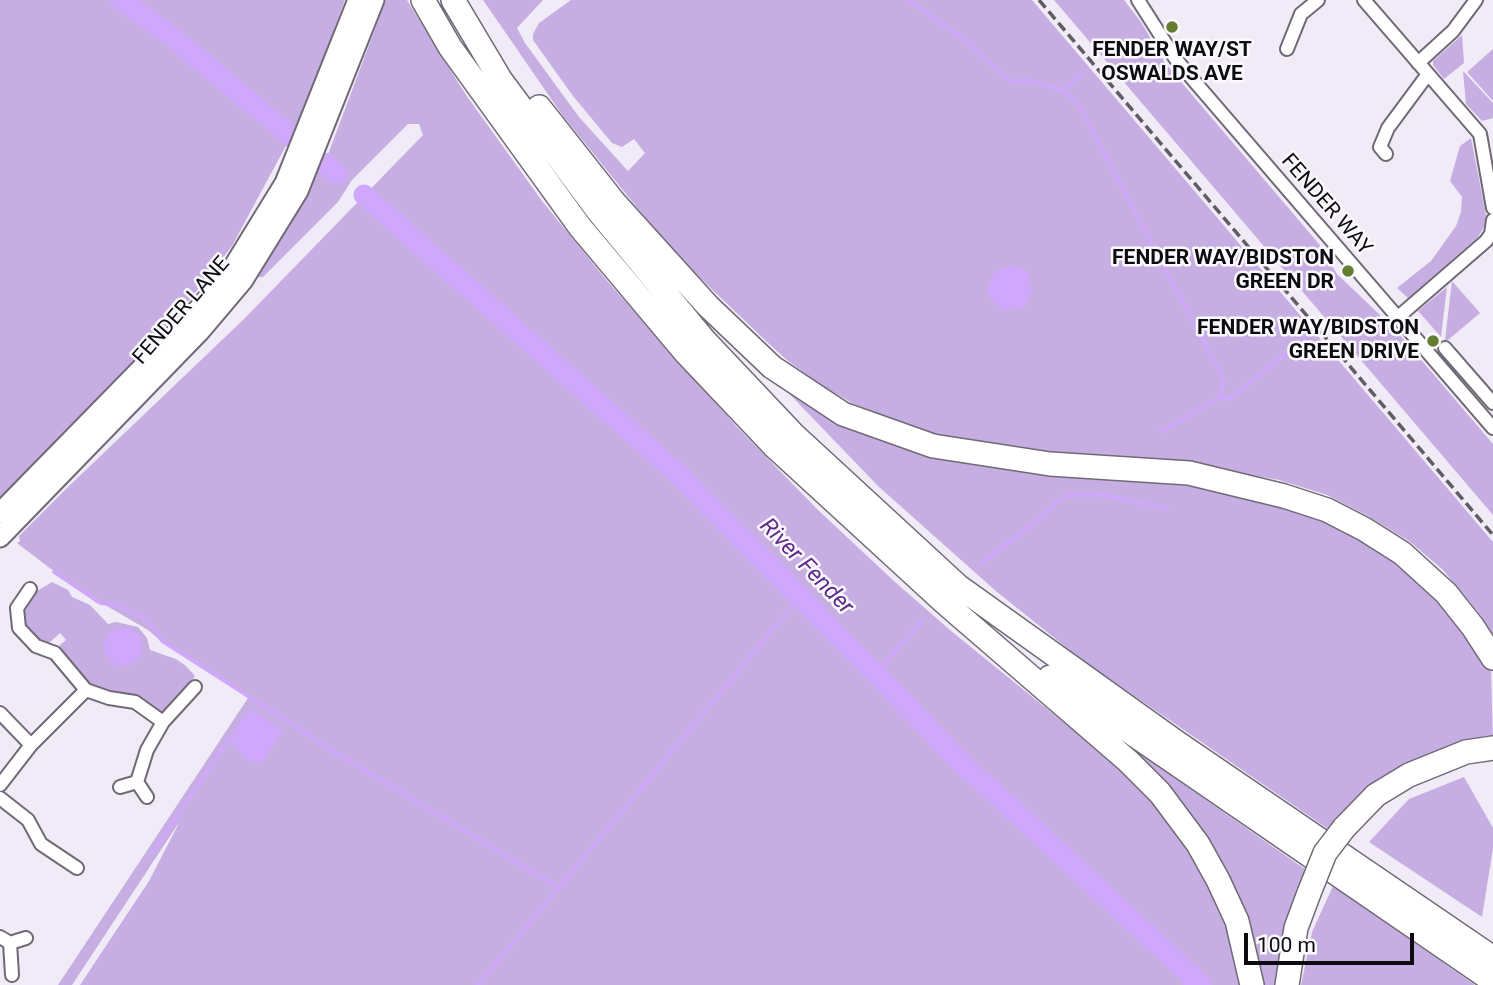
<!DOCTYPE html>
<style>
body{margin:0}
#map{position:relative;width:1493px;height:985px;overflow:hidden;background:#f0ebf6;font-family:Roboto,sans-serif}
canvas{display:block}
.scale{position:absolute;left:1244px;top:933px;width:170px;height:32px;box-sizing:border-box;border:4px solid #0c0b0f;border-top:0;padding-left:9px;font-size:21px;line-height:24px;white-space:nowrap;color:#0c0b0f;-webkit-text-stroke:5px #fbf9fe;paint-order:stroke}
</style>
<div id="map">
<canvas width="1493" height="985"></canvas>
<div class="scale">100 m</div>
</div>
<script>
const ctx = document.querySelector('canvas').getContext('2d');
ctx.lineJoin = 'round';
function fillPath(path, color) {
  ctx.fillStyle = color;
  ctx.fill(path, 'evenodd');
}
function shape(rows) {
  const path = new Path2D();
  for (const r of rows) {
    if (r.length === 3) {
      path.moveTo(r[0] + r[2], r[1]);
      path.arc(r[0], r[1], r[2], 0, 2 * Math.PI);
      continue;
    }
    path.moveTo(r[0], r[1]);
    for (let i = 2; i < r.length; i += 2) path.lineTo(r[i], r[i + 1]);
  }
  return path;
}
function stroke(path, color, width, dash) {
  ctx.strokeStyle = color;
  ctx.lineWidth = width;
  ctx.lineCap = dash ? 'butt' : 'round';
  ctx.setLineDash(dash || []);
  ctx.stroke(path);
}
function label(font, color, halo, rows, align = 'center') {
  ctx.font = font + ' Roboto,sans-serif';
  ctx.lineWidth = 5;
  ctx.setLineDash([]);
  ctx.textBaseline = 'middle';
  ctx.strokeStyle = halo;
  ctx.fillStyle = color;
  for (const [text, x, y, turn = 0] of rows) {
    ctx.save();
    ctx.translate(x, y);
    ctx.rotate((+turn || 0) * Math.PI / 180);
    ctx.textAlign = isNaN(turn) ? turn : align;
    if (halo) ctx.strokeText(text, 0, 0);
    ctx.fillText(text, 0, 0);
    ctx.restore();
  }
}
fillPath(shape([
 [0,0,115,0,179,49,288,142,232,246,192,297,138,357,0,498],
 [131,0,345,0,294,135,181,39],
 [386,0,407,0,466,95,542,201,609,283,737,427,819,511,894,581,951,631,1109,759,1148,798,1176,833,1201,873,1228,933,1241,985,1200,985,1190,976,1035,827,966,767,902,697,722,512,504,313,367,195,363,199,621,425,713,512,907,707,919,723,941,742,965,770,1099,890,1198,985,80,985,149,881,180,821,72,985,58,985,248,698,198,662,162,642,148,630,76,588,17,543,20,541,19,536,68,487,244,319,423,135,419,124,408,124,352,180,338,202,263,277,254,277,315,169,321,173],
 [483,0,543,0,517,28,525,43,579,117,628,171,645,153,634,139,622,147,612,143,573,96,533,40,533,34,539,23,571,0,1032,0,1493,542,1493,635,1478,612,1443,570,1409,541,1368,516,1327,495,1279,480,1207,467,1023,451,923,432,852,403,822,386,788,361,767,342,673,252,563,116],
 [1054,0,1124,0,1141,22,1165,63,1319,244,1337,274,1379,314,1390,331,1400,335,1493,444,1493,515],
 [1462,35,1464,63,1444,79,1433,65,1433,61],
 [1493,49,1493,101,1467,72],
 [1463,71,1493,103,1493,118,1482,121,1466,104],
 [1471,138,1486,215,1484,227,1478,237,1408,298,1397,288,1431,261,1456,226,1461,212,1462,197,1450,181,1460,146],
 [1452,281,1480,313,1448,340,1445,340],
 [1447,287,1441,337,1418,311],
 [774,378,1033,471,1202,486,1292,505,1339,525,1424,581,1491,668,1493,743,1470,746,1334,833,1082,660,997,592,879,487],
 [52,582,68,590,72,597,90,605,108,624,116,622,138,627,147,638,150,650,176,659,186,666,195,676,177,702,162,712,97,690,60,652,60,645,66,640,60,633,50,642,43,642,39,640,37,642,31,637,23,620,24,606,32,594],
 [1116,737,1309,872,1279,985,1260,985,1232,893],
 [1464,777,1493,828,1493,848,1482,917,1369,842,1409,799],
 [1333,886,1475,985,1301,985,1312,932]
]), '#c6aee2');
fillPath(shape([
 [1012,265,1028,272,1032,290,1024,307,1004,311,992,300,987,290,994,272],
 [123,647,19],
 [253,710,283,731,262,763,247,760,229,739,243,717]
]), '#cfa8fc');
stroke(shape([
 [908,0,964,39,1010,81,1028,80,1063,90,1077,102,1223,378,1221,397,1230,399,1307,336],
 [1063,90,1080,74],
 [1160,432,1221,397],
 [980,564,1028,528,1064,496,1104,495,1168,509],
 [54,572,100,603,120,606,146,619,162,641,335,752,559,888],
 [876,674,921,622],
 [152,853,229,739],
 [478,985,798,599],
 [1184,985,1190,976]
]), '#cfa8fc', 3.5);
stroke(shape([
 [121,0,170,35,293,138],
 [324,163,336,174],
 [364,195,675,471,894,692,969,771,992,790,1201,985]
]), '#cfa8fc', 21);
const street = shape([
 [1138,0,1175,58,1195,82,1493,428],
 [1364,0,1480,134,1493,208],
 [1287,49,1301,14,1318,0],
 [1418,63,1453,31,1476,0],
 [1386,154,1380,147,1388,128,1428,74],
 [1397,318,1486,241,1491,234,1493,220],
 [1445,348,1493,403],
 [30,589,17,608,19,628,36,646,55,653,86,690],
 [0,713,31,745,86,690,109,698,135,702,163,722,147,750,137,782,147,797],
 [163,722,195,687],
 [0,785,31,745],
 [120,787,137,782],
 [0,798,28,820,41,844,77,868],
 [0,937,10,943,12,975],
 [10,943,26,938]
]);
const primary = shape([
 [0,513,189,320,229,274,285,183,358,0],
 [0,537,199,332,243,280,298,191,374,0]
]);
const highway = shape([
 [423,0,450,47,580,227,685,352,775,447,945,603,1128,761,1160,793,1198,844,1218,880,1237,921,1252,985],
 [453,0,500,79,598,211,705,341,793,434,958,586,1179,744,1493,958],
 [539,107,614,202,708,306,772,367,843,414,933,446,1050,464,1189,473,1284,496,1327,510,1364,529,1402,553,1446,593,1473,627,1493,658],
 [1050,677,1493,981],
 [1344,828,1376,795,1409,775,1466,752,1493,748],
 [1287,985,1296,928,1309,893]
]);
stroke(street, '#6f6a75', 16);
stroke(primary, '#6f6a75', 23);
stroke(highway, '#6f6a75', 26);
stroke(street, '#fff', 12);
stroke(primary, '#fff', 19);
stroke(highway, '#fff', 23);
stroke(shape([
 [1039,0,1493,535]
]), '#5f5d63', 3.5, [10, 5]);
const highwayBridge = shape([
 [1309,893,1325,853,1344,828]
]);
stroke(highwayBridge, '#6f6a75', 26, []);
stroke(highwayBridge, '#fff', 23);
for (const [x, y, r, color] of [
 [1172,27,7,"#647e31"],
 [1348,271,7,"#647e31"],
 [1433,341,7,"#647e31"]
]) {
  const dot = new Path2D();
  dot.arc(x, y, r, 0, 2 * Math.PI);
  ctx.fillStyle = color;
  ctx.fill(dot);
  stroke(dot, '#fbf9fe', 2.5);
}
label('bold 21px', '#0c0b0f', '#fbf9fe', [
 ["FENDER WAY/ST",1172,51,"center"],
 ["OSWALDS AVE",1172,75,"center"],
 ["FENDER WAY/BIDSTON",1334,259],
 ["GREEN DR",1334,283],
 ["FENDER WAY/BIDSTON",1419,329],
 ["GREEN DRIVE",1419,353]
], 'right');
label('21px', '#0c0b0f', '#fbf9fe', [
 ["FENDER WAY",1326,205,49],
 ["FENDER LANE",182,311,-49]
]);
label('italic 23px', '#5f2c8a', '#fbf9fe', [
 ["River Fender",806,567,46]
]);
</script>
